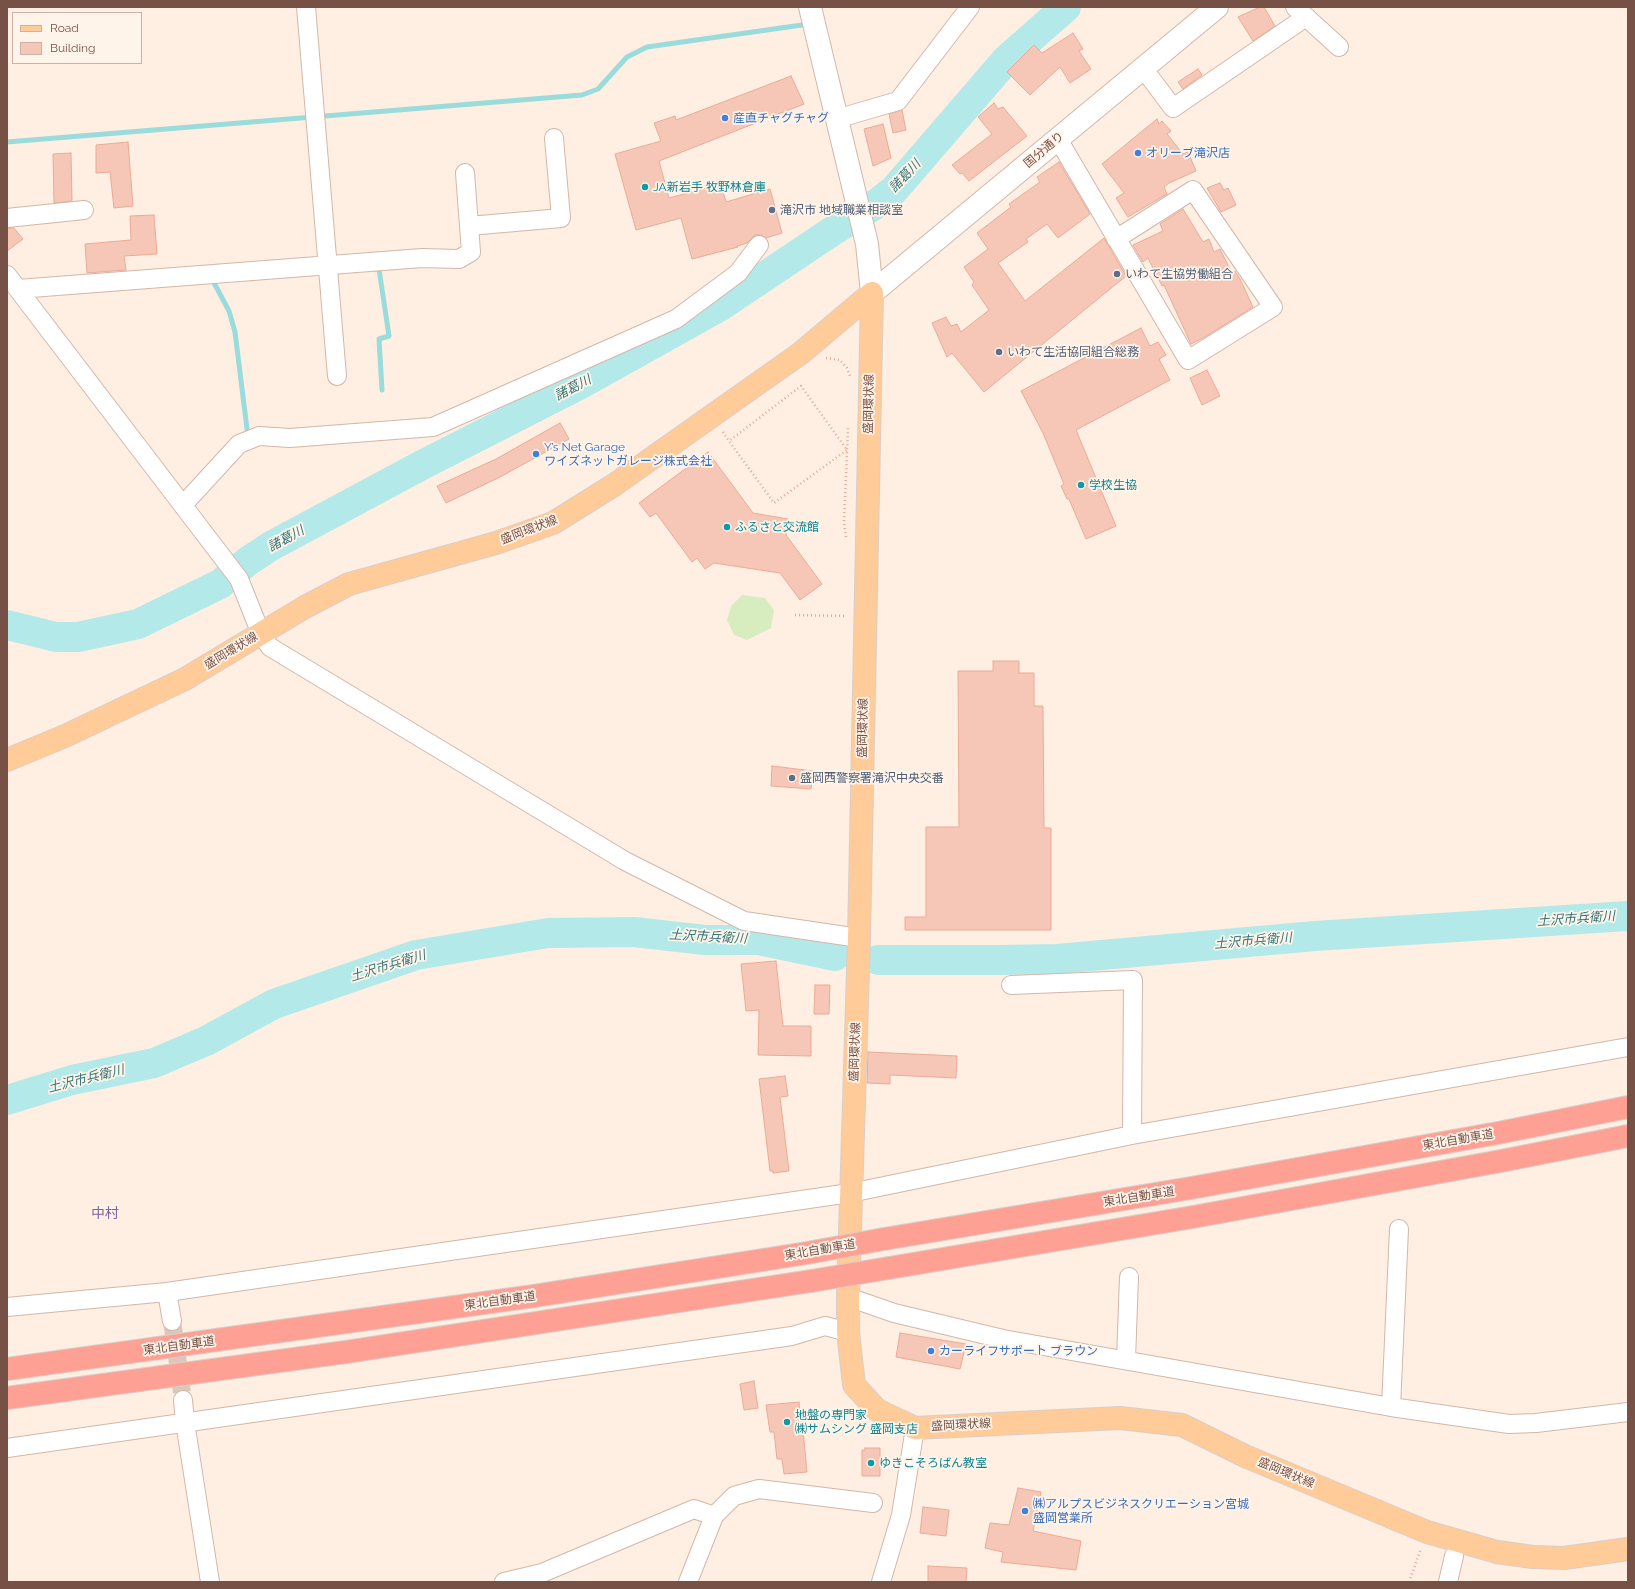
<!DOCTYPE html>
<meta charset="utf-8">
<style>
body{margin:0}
#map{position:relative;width:1635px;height:1589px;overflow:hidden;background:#feefe2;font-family:Raleway,sans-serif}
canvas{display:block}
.frame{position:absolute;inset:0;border:8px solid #785146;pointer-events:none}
.legend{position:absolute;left:12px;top:12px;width:130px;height:52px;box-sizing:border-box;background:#fff4ea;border:1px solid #c9b3a8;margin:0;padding:5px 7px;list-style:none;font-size:12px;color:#785146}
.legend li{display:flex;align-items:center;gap:8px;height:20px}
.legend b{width:20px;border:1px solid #c9b3a8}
</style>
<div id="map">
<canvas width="1635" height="1589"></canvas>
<div class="frame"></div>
<ul class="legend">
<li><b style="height:5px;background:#ffcb98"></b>Road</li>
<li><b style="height:11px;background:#f6c7b7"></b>Building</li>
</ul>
</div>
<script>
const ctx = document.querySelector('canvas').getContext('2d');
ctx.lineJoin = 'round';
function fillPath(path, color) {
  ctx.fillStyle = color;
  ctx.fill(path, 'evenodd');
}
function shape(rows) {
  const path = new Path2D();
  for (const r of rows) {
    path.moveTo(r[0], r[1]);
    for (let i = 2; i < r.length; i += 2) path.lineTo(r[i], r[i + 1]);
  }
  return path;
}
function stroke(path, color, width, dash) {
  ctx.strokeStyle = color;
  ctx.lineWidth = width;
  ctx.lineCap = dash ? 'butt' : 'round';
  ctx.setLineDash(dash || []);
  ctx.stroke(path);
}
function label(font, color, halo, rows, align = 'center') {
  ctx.font = font + ' Raleway,"Noto Sans JP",sans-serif';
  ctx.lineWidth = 3.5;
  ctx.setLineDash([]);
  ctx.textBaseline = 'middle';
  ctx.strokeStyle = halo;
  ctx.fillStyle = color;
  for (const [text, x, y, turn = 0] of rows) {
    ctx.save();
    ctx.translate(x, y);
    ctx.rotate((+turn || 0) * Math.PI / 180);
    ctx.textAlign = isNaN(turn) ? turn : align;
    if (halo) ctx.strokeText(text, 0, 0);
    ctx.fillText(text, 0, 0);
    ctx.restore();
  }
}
fillPath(shape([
 [742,595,765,598,774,610,771,628,747,640,734,635,727,620,731,606]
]), '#d8edbf');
stroke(shape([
 [7,142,582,95,598,89,627,57,647,47,809,24],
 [374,269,379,269,389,336,379,339,382,390],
 [214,279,212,279,229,311,235,332,248,437]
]), '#9adbdc', 5);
stroke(shape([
 [7,625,56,637,78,637,138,624,220,584,248,561,271,546,422,465,581,384,719,307,831,232,879,202,894,190,1006,60,1066,7],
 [878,960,999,960,1057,959,1315,936,1628,916],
 [7,1100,72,1080,154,1063,206,1041,274,1004,416,955,548,933,634,932,705,940,759,940,835,956]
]), '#b4e9e9', 30);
const building = shape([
 [1260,7,1264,7,1275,26,1253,41,1238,17,1260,7],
 [1073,33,1083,49,1079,51,1091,69,1070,83,1060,67,1030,95,1007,72,1034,45,1042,53,1073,33],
 [1198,69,1202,75,1183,89,1178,82,1198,69],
 [791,76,804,104,659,161,669,198,721,184,726,202,770,189,782,233,766,238,761,235,755,235,747,243,737,246,738,247,692,259,681,218,636,230,615,154,661,141,654,123,675,116,676,120,791,76],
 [994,103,998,109,1003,107,1027,136,969,181,962,173,960,174,952,165,992,134,978,117,994,103],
 [902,110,906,130,893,133,889,114,902,110],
 [1157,119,1159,124,1162,121,1171,131,1167,134,1183,154,1188,152,1196,171,1169,183,1164,187,1167,194,1128,217,1116,198,1124,193,1102,164,1157,119],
 [883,124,891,158,873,166,864,129,883,124],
 [128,142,133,206,114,208,110,172,96,173,96,145,128,142],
 [71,153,72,201,54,203,53,154,71,153],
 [1059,162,1090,214,1058,238,1047,224,1026,239,1028,242,998,263,1025,301,1104,238,1126,276,984,392,952,353,947,357,932,323,946,317,951,326,957,324,961,332,989,310,972,285,974,282,964,267,988,249,977,233,1011,207,1009,204,1040,182,1037,177,1059,162],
 [1220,183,1224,190,1228,188,1236,205,1221,212,1207,188,1220,183],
 [1183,209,1203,242,1209,239,1214,252,1220,249,1232,273,1235,271,1240,279,1253,307,1203,338,1191,344,1164,285,1162,286,1148,258,1143,262,1133,245,1163,231,1160,224,1183,209],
 [154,215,157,254,124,256,126,270,87,273,85,244,131,240,130,216,154,215],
 [7,228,14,228,23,239,7,251,7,228],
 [1141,328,1150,346,1158,342,1166,355,1159,359,1170,380,1076,430,1116,526,1086,539,1069,499,1067,499,1061,486,1064,484,1043,433,1021,391,1141,328],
 [1207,370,1220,396,1202,405,1190,378,1207,370],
 [560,423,569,439,500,477,446,503,437,486,496,459,560,423],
 [708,452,753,513,788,519,786,535,822,584,800,600,780,573,714,563,705,569,697,558,692,562,656,513,650,517,639,503,708,452],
 [993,661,1019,661,1019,673,1034,673,1034,706,1043,706,1044,828,1051,828,1051,930,905,930,905,917,926,917,926,827,959,827,958,671,993,671,993,661],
 [772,766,813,771,811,789,771,786,772,766],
 [776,961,783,1026,811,1026,811,1056,758,1055,759,1010,746,1011,741,964,776,961],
 [815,985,830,985,829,1014,814,1014,815,985],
 [868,1052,957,1056,956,1078,890,1075,890,1084,867,1083,868,1052],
 [785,1076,788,1096,780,1097,789,1171,773,1173,773,1171,770,1171,759,1079,785,1076],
 [900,1333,966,1344,960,1369,896,1357,900,1333],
 [754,1381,758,1408,744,1410,740,1384,754,1381],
 [799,1402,800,1414,805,1415,807,1429,803,1429,807,1472,784,1474,782,1459,777,1459,774,1432,770,1432,766,1405,799,1402],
 [865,1448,880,1448,880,1476,862,1476,862,1450,865,1450,865,1448],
 [1018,1488,1041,1492,1033,1531,1081,1541,1076,1570,1001,1562,1003,1552,985,1548,990,1523,1009,1525,1018,1488],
 [923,1507,949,1510,946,1536,920,1533,923,1507],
 [928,1566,967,1568,966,1582,928,1582,928,1566]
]);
fillPath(building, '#f6c7b7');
stroke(building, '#eaaa96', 1);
stroke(shape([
 [172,1321,183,1400]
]), '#dcc8bb', 18, [18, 9]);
const minor = shape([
 [306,7,337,376],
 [1295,7,1339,47],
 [1143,68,1173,108,1306,17],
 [836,119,898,101,970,7],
 [1058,139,1188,360,1273,307,1193,190,1116,239],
 [7,218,84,210],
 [469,226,561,218,554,138],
 [7,275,239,579,261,634,270,647,625,861,744,921,859,938],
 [18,289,422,258,459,259,471,252,465,173],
 [183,505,239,444,259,436,290,438,433,427,676,319,738,273,759,245],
 [1011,985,1133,980,1132,1135],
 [167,1292,172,1321],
 [848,1297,894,1313,1003,1339,1391,1407,1399,1229],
 [7,1307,167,1292,850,1193,1132,1135,1628,1047],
 [1126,1360,1129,1277],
 [183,1400,185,1422,210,1582],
 [1391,1407,1509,1424,1536,1423,1628,1412],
 [7,1448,792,1336,825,1326,848,1332],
 [504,1582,542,1573,694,1509,714,1516],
 [688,1582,714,1516,734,1496,759,1489,873,1503],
 [881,1582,901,1515,915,1428],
 [1448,1582,1454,1556]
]);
const tertiary = shape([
 [810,7,867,244,872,293],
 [872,293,1217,7]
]);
const primary = shape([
 [872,293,859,938,848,1297,848,1332,854,1385,877,1410,915,1428,1120,1418,1182,1425,1245,1456,1427,1532,1497,1552,1533,1557,1564,1558,1628,1549],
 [7,760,65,736,185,679,305,607,349,584,496,543,553,523,614,485,801,353,872,293]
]);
const motorway = shape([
 [884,1239,1191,1188,1498,1133,1628,1107],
 [889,1268,1193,1217,1501,1161,1628,1136],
 [7,1369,534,1296,807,1253],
 [7,1398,346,1352,811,1281]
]);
stroke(minor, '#d2b7aa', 20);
stroke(tertiary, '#d2b7aa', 24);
stroke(primary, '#d9cecb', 24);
stroke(motorway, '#d9cecb', 24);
stroke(shape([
 [826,358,840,360,847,368,850,376],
 [723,432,729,441,774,503,847,450,801,386,729,441],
 [846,537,844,522,848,428],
 [795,615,847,616],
 [1409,1582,1421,1549]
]), '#dbaa9a', 2.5, [1, 3]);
stroke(minor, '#fff', 18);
stroke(tertiary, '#fff', 22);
stroke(primary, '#ffcb98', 22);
stroke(motorway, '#fea093', 22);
const motorwayBridge = shape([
 [807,1253,884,1239],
 [811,1281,889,1268]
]);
stroke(motorwayBridge, '#d9cecb', 24, []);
stroke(motorwayBridge, '#fea093', 22);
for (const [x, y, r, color] of [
 [725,118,4,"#3f7fe0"],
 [1138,153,4,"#3f7fe0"],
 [645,187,4,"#0f9aa8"],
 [772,210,4,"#5c6f8a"],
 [1117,274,4,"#5c6f8a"],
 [999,352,4,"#5c6f8a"],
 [536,454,4,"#3f7fe0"],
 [1081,485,4,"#0f9aa8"],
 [727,527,4,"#0f9aa8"],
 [792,778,4,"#5c6f8a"],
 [931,1351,4,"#3f7fe0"],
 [787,1422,4,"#0f9aa8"],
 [871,1463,4,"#0f9aa8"],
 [1025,1511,4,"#3f7fe0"]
]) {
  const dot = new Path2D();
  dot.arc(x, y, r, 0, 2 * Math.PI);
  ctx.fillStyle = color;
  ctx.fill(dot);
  stroke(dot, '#fff4ea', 1.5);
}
label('12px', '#366cbe', '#fff4ea', [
 ["産直チャグチャグ",733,118],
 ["オリーブ滝沢店",1146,153],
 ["Y’s Net Garage",544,447],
 ["ワイズネットガレージ株式会社",544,461],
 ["カーライフサポート ブラウン",939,1351],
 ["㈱アルプスビジネスクリエーション宮城",1033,1504],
 ["盛岡営業所",1033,1518]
], 'left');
label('12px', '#785146', '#fff4ea', [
 ["国分通り",1044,150,-40],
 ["盛岡環状線",869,404,-89],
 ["盛岡環状線",529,530,-21],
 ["盛岡環状線",231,651,-31],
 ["盛岡環状線",863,728,-89],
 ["盛岡環状線",855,1052,-88],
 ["東北自動車道",1458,1140,-10],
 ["東北自動車道",1139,1197,-9],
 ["東北自動車道",820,1250,-10],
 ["東北自動車道",500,1301,-8],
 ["東北自動車道",179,1346,-8],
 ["盛岡環状線",961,1425,-3],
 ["盛岡環状線",1286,1473,23]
]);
label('12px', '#0d838f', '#fff4ea', [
 ["JA新岩手 牧野林倉庫",653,187],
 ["学校生協",1089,485],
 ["ふるさと交流館",735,527],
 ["地盤の専門家",795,1415],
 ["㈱サムシング 盛岡支店",795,1429],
 ["ゆきこそろばん教室",879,1463]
], 'left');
label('12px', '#4e5e75', '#fff4ea', [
 ["滝沢市 地域職業相談室",780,210],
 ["いわて生協労働組合",1125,274],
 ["いわて生活協同組合総務",1007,352],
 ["盛岡西警察署滝沢中央交番",800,778]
], 'left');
label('italic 13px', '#357678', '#fff4ea', [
 ["諸葛川",905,176,-47],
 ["諸葛川",573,388,-28],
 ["諸葛川",286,539,-29],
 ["土沢市兵衛川",1576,919,-4],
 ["土沢市兵衛川",708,937,3],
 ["土沢市兵衛川",1253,941,-5],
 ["土沢市兵衛川",388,966,-17],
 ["土沢市兵衛川",86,1079,-14]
]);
label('14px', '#80619c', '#fff4ea', [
 ["中村",105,1214]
]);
</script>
